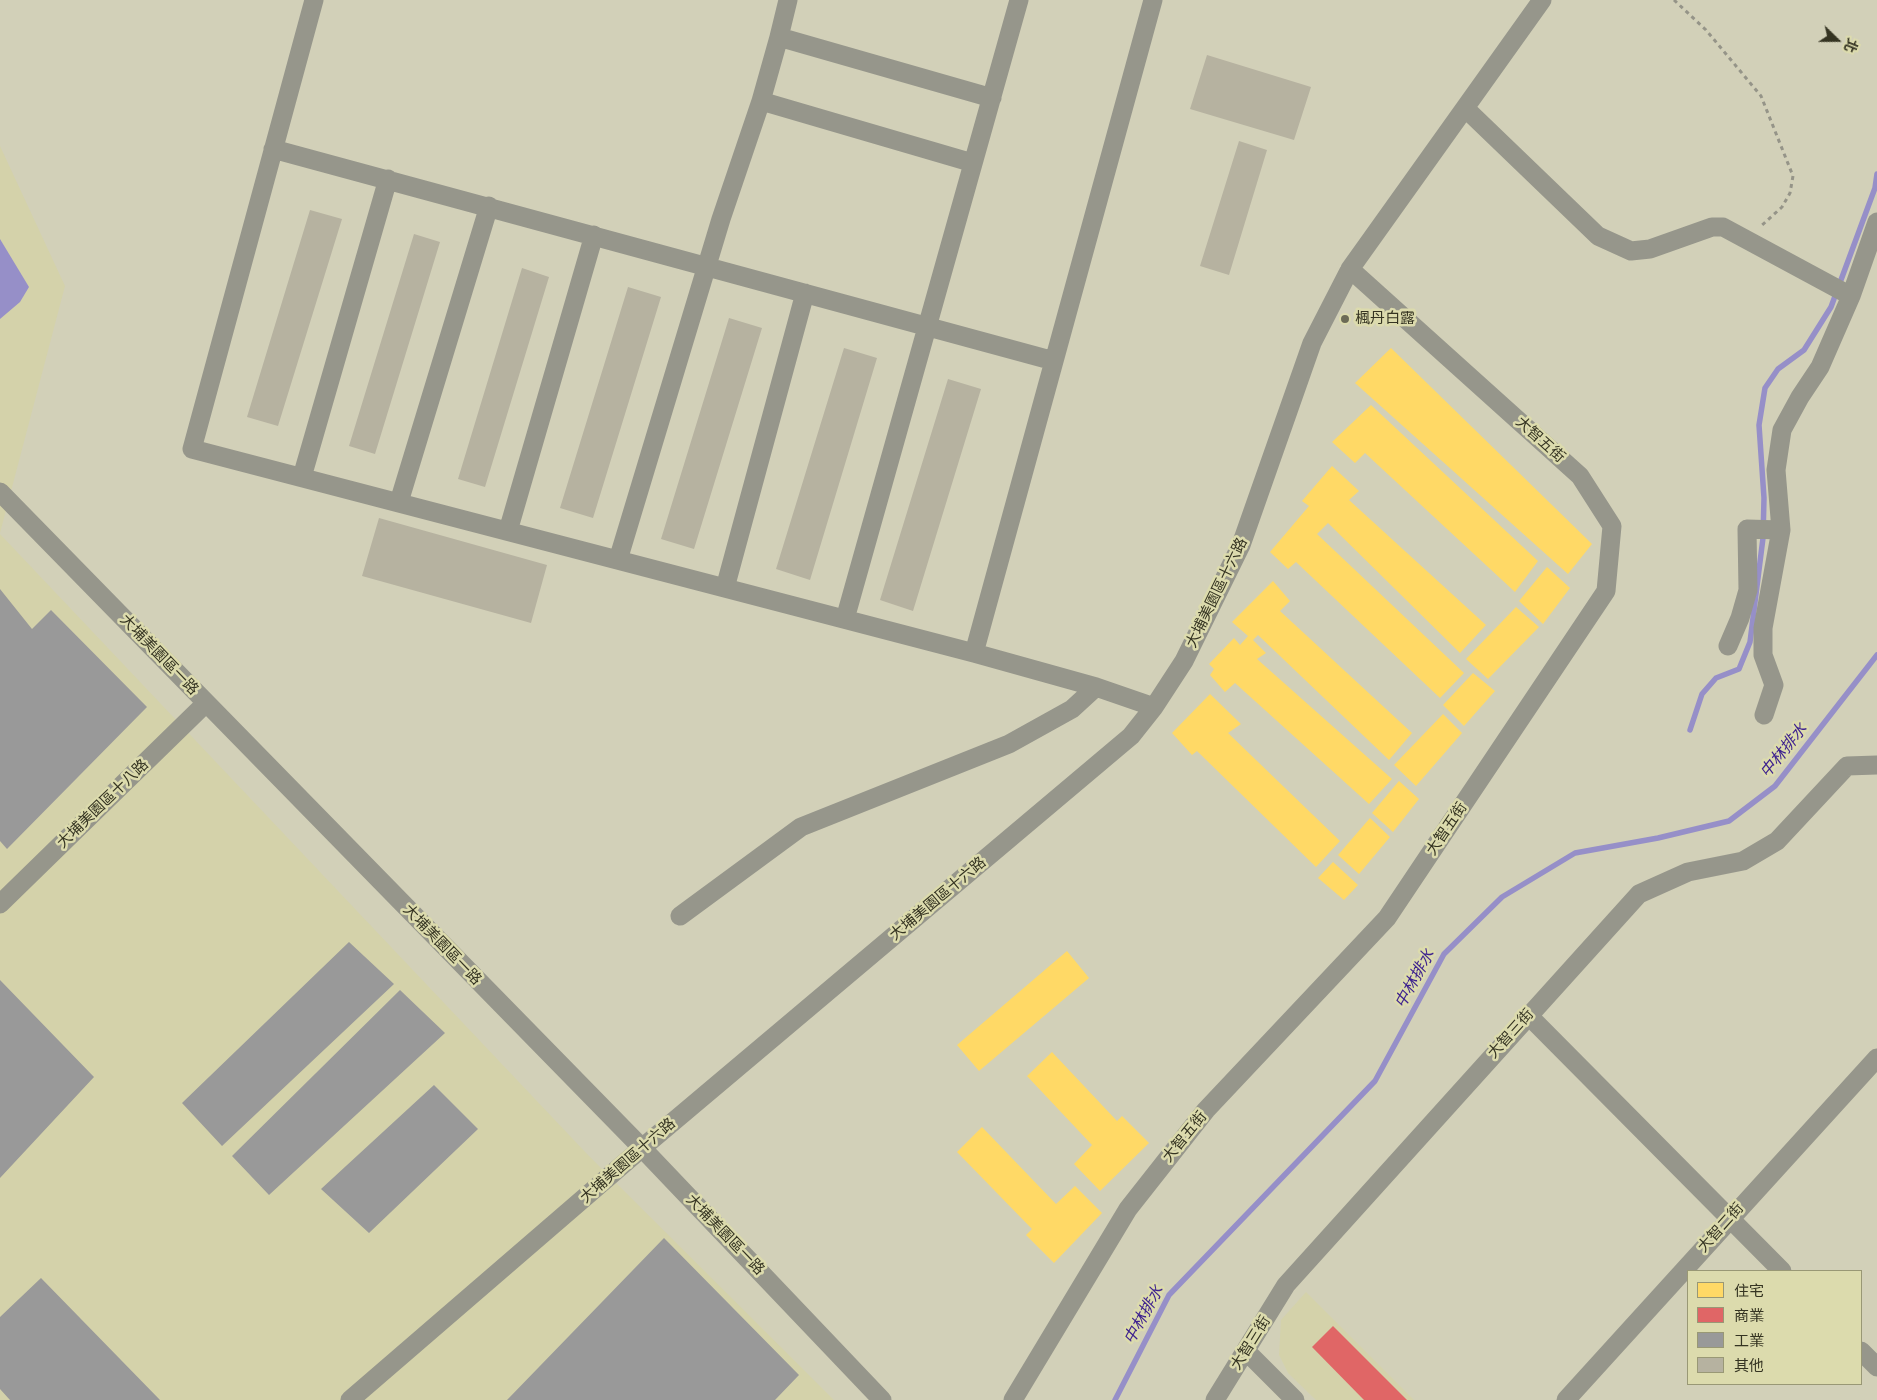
<!DOCTYPE html>
<meta charset="utf-8">
<style>
body{margin:0}
#map{position:relative;width:1877px;height:1400px;overflow:hidden;background:#d2d0b8;font-family:Helvetica,"Noto Sans TC",sans-serif}
canvas{display:block}
.legend{position:absolute;left:1687px;top:1270px;width:175px;height:115px;box-sizing:border-box;background:#dcdbad;border:1px solid #999875;margin:0;padding:6px 9px;list-style:none;font-size:15px;color:#353422}
.legend li{display:flex;align-items:center;gap:10px;height:25px}
.legend b{width:25px;border:1px solid #999875}
.north{position:absolute;left:1812px;top:15px;width:50px;height:50px;-webkit-text-stroke:4px #dcdbad;paint-order:stroke;rotate:112deg;font-size:14px;font-weight:700;line-height:20px;text-align:center;color:#353422}
.north::after{content:'';display:block;margin:auto;width:18px;height:22px;background:#353422;clip-path:polygon(50% 0,100% 100%,50% 72%,0 100%)}
</style>
<div id="map">
<canvas width="1877" height="1400"></canvas>
<ul class="legend">
<li><b style="height:14px;background:#ffd966"></b>住宅</li>
<li><b style="height:14px;background:#e06666"></b>商業</li>
<li><b style="height:14px;background:#999"></b>工業</li>
<li><b style="height:14px;background:#b6b2a0"></b>其他</li>
</ul>
<div class="north">北</div>
</div>
<script>
const ctx = document.querySelector('canvas').getContext('2d');
ctx.lineJoin = 'round';
function fillPath(path, color) {
  ctx.fillStyle = color;
  ctx.fill(path, 'evenodd');
}
function shape(rows) {
  const path = new Path2D();
  for (const r of rows) {
    path.moveTo(r[0], r[1]);
    for (let i = 2; i < r.length; i += 2) path.lineTo(r[i], r[i + 1]);
  }
  return path;
}
function stroke(path, color, width, dash) {
  ctx.strokeStyle = color;
  ctx.lineWidth = width;
  ctx.lineCap = dash ? 'butt' : 'round';
  ctx.setLineDash(dash || []);
  ctx.stroke(path);
}
function label(font, color, halo, rows, align = 'center') {
  ctx.font = font + ' Helvetica,"Noto Sans TC",sans-serif';
  ctx.lineWidth = 5;
  ctx.setLineDash([]);
  ctx.textBaseline = 'middle';
  ctx.strokeStyle = halo;
  ctx.fillStyle = color;
  for (const [text, x, y, turn = 0] of rows) {
    ctx.save();
    ctx.translate(x, y);
    ctx.rotate((+turn || 0) * Math.PI / 180);
    ctx.textAlign = isNaN(turn) ? turn : align;
    if (halo) ctx.strokeText(text, 0, 0);
    ctx.fillText(text, 0, 0);
    ctx.restore();
  }
}
fillPath(shape([
 [0,146,65,286,0,533],
 [0,534,588,1155,834,1400,0,1400],
 [1306,1292,1414,1400,1316,1400,1288,1373,1279,1355,1281,1320]
]), '#d4d2aa');
fillPath(shape([
 [0,239,29,287,20,302,0,319]
]), '#968fc8');
fillPath(shape([
 [1391,348,1592,544,1568,574,1355,383],
 [1371,405,1538,561,1515,592,1365,453,1355,463,1332,442],
 [1332,466,1359,491,1349,500,1486,625,1460,653,1328,523,1317,534,1464,673,1440,698,1296,562,1288,569,1270,552,1309,506,1302,501],
 [1547,567,1570,588,1543,624,1519,601],
 [1273,581,1290,601,1280,611,1412,733,1389,760,1258,635,1253,640,1266,653,1257,659,1392,779,1369,804,1235,683,1225,692,1210,675,1214,669,1209,664,1234,638,1240,645,1248,636,1232,622],
 [1516,607,1539,627,1488,679,1466,659],
 [1473,673,1495,691,1464,726,1443,705],
 [1210,694,1241,724,1228,733,1340,841,1316,867,1197,751,1192,755,1172,733],
 [1443,714,1462,733,1416,786,1394,765],
 [1399,781,1419,799,1393,832,1372,813],
 [1370,818,1390,837,1359,874,1338,855],
 [1333,862,1358,885,1344,900,1318,878],
 [1067,951,1089,978,979,1071,957,1045],
 [1052,1052,1117,1121,1122,1116,1149,1143,1100,1191,1074,1164,1092,1145,1027,1076],
 [982,1127,1056,1204,1075,1186,1102,1213,1054,1263,1026,1235,1032,1229,957,1152]
]), '#ffd966');
fillPath(shape([
 [1333,1326,1407,1400,1364,1400,1312,1347]
]), '#e06666');
fillPath(shape([
 [0,589,32,629,51,610,147,707,7,849,0,841],
 [349,942,394,984,222,1146,182,1103],
 [0,980,94,1077,0,1178],
 [400,990,445,1033,269,1195,232,1156],
 [434,1085,478,1129,369,1233,321,1189],
 [664,1238,799,1375,775,1400,507,1400],
 [41,1278,160,1400,10,1400,0,1389,0,1317]
]), '#999');
stroke(shape([
 [1690,730,1702,694,1716,678,1739,669,1750,642,1763,538,1764,498,1759,425,1765,388,1778,369,1804,350,1831,307,1875,188,1877,174],
 [1115,1400,1169,1295,1375,1081,1444,954,1502,897,1575,853,1658,838,1729,821,1775,786,1877,655]
]), '#968fc8', 5.5);
fillPath(shape([
 [1207,55,1311,87,1294,140,1190,109],
 [1239,141,1267,150,1229,275,1200,266],
 [310,210,342,219,278,426,247,417],
 [414,234,440,242,375,454,349,446],
 [522,268,549,277,485,487,458,479],
 [628,287,661,297,593,518,560,508],
 [729,318,762,328,694,549,661,539],
 [844,348,877,358,810,580,776,569],
 [948,379,981,389,913,611,880,600],
 [379,518,547,565,531,623,362,576]
]), '#b6b2a0');
stroke(shape([
 [1674,0,1706,30,1761,96,1793,176,1790,193,1782,207,1760,227]
]), '#959488', 3, [4, 4]);
stroke(shape([
 [314,0,192,449,974,653,1096,687],
 [779,37,788,0],
 [1465,108,1598,236,1631,251,1650,249,1712,227,1723,227,1851,296],
 [273,149,1054,361],
 [973,163,761,101,779,37,992,98],
 [302,477,388,179],
 [0,492,642,1148,882,1400],
 [399,502,489,206],
 [508,531,594,235],
 [618,560,721,219,761,101],
 [725,588,805,293],
 [845,619,1019,0],
 [1728,646,1740,618,1748,590,1747,529,1781,530],
 [974,653,1153,0],
 [1764,715,1774,685,1763,655,1763,628,1781,530,1776,470,1782,430,1800,397,1820,367,1851,296,1877,222],
 [0,904,206,703],
 [680,916,801,827,1009,744,1072,709,1096,687,1154,707],
 [1528,1015,1782,1271],
 [1246,1351,1295,1400],
 [1861,1351,1877,1367],
 [350,1400,642,1148,1131,736,1154,707,1184,661,1241,545,1312,343,1350,269,1542,0],
 [1013,1400,1128,1209,1206,1110,1387,918,1606,591,1612,526,1580,476,1350,269],
 [1215,1400,1286,1285,1639,894,1688,872,1743,861,1777,841,1847,766,1877,765],
 [1566,1400,1877,1058]
]), '#96968b', 19);
for (const [x, y, r, color] of [
 [1345,319,5,"#6c6b56"]
]) {
  const dot = new Path2D();
  dot.arc(x, y, r, 0, 2 * Math.PI);
  ctx.fillStyle = color;
  ctx.fill(dot);
  stroke(dot, '#dcdbad', 2);
}
label('15px', '#353422', '#dcdbad', [
 ["楓丹白露",1355,319]
], 'left');
label('15px', '#353422', '#dcdbad', [
 ["大智五街",1540,440,42],
 ["大埔美園區十六路",1217,593,-64],
 ["大埔美園區一路",159,655,46],
 ["大埔美園區十八路",103,804,-44],
 ["大智五街",1447,829,-56],
 ["大埔美園區十六路",938,899,-40],
 ["大埔美園區一路",442,945,46],
 ["大智三街",1511,1034,-48],
 ["大智五街",1185,1137,-51],
 ["大埔美園區十六路",628,1161,-41],
 ["大智二街",1721,1228,-48],
 ["大埔美園區一路",725,1235,46],
 ["大智三街",1251,1343,-58]
]);
label('italic 16px', '#3e228f', '#dcdbad', [
 ["中林排水",1784,751,-51],
 ["中林排水",1415,979,-61],
 ["中林排水",1144,1315,-61]
]);
</script>
